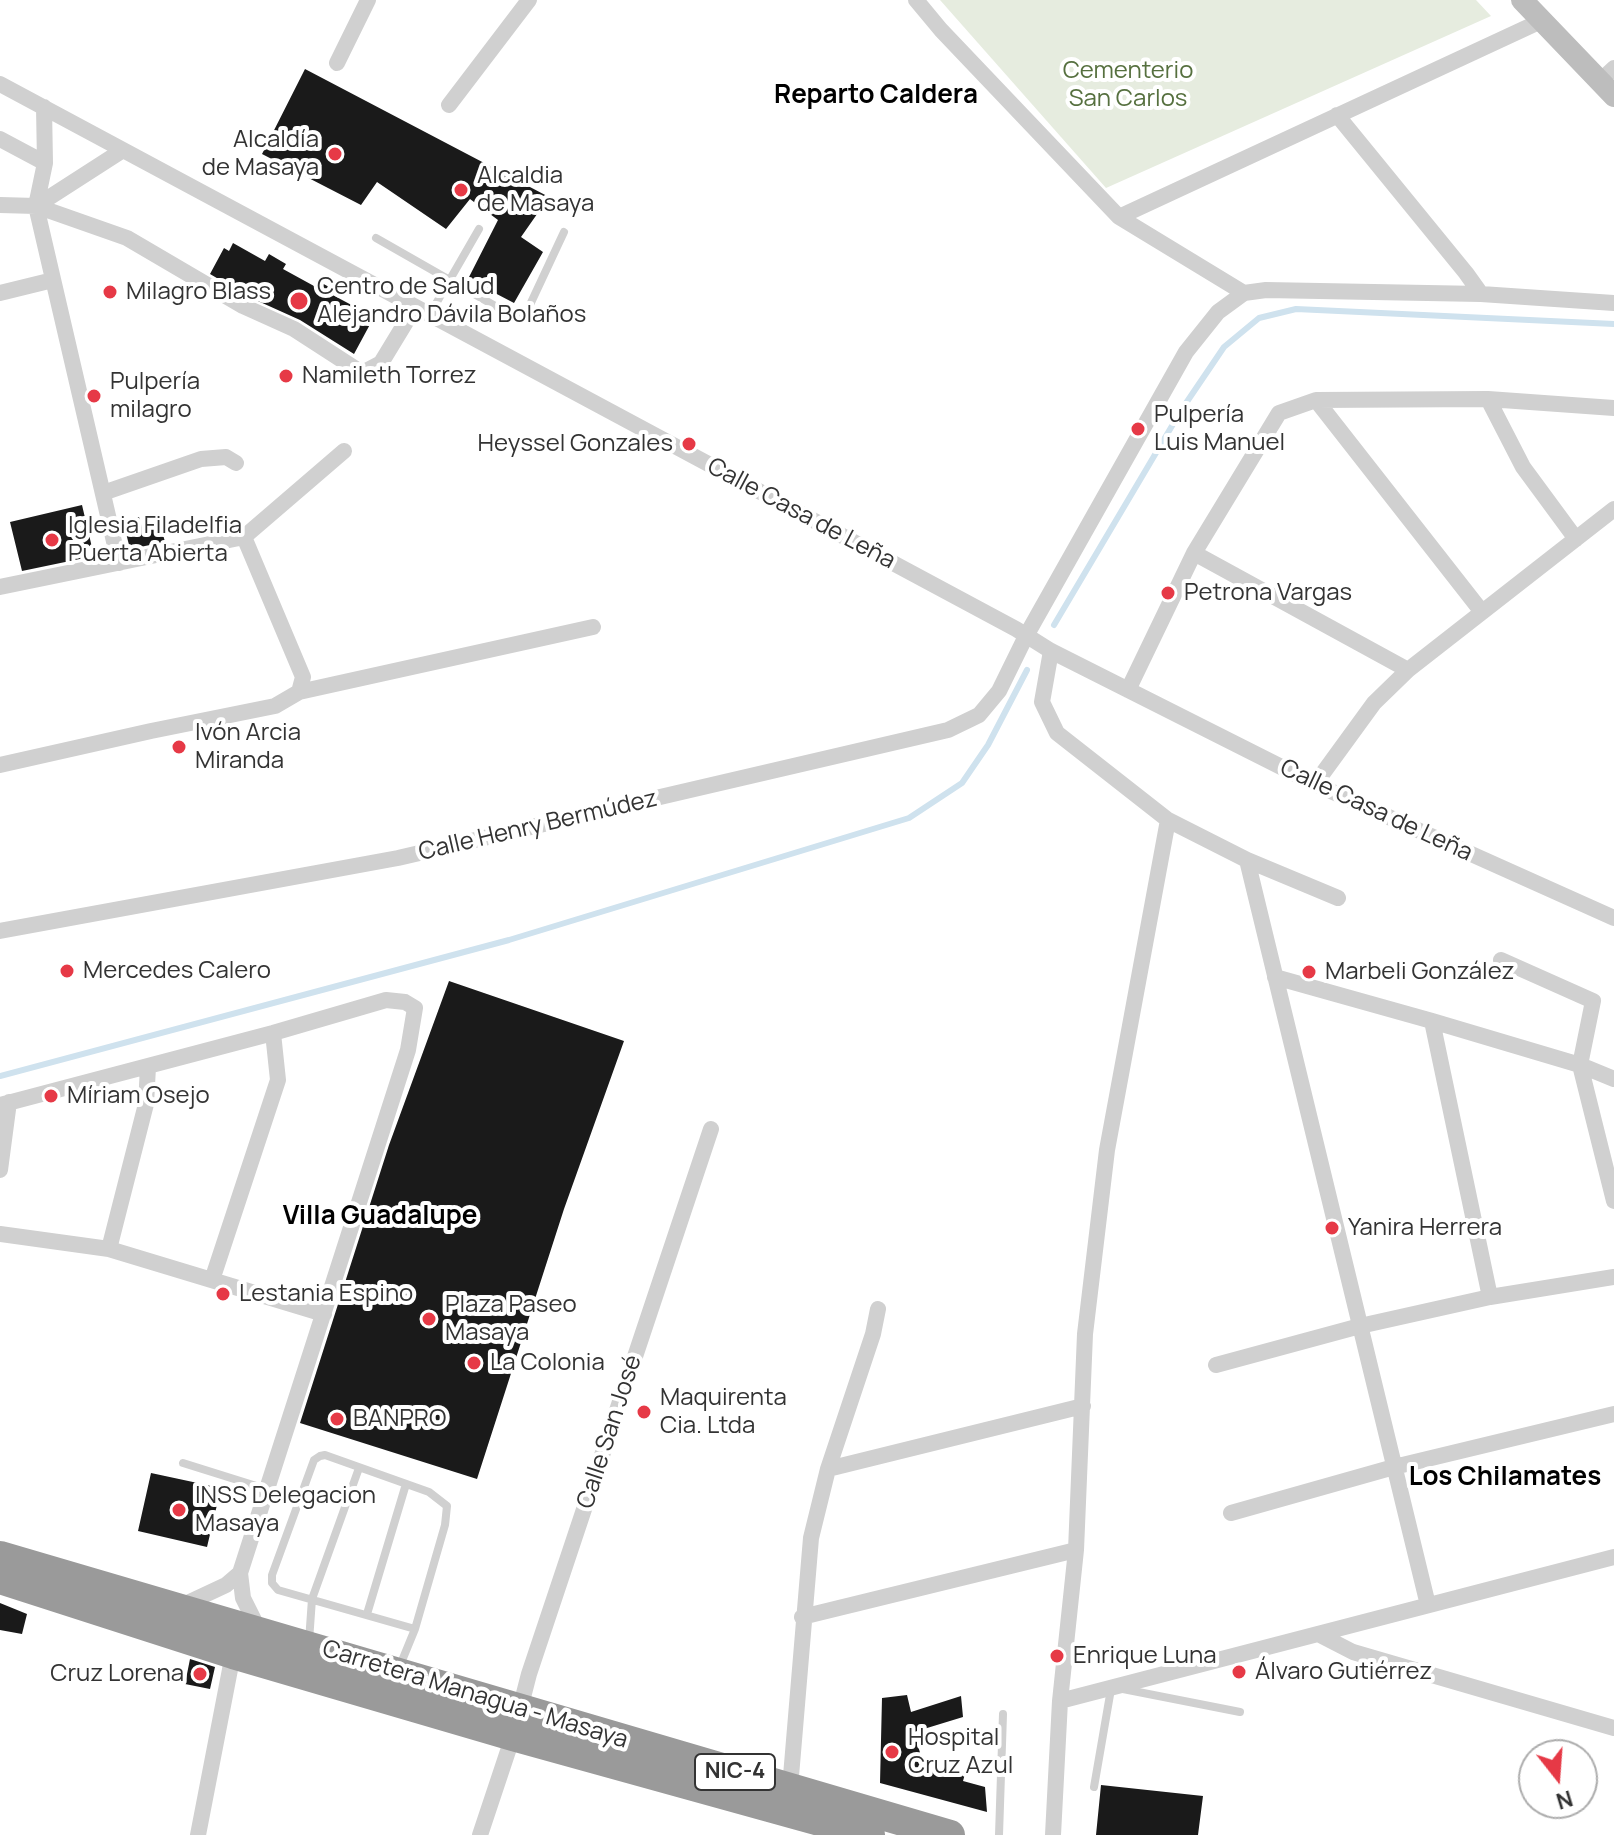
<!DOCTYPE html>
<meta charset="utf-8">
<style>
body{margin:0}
#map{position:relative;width:1614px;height:1835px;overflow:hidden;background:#fff;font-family:Manrope,sans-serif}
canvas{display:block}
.north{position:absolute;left:1518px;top:1739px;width:80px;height:80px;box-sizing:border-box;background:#fff;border:2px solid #adadad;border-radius:50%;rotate:163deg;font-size:22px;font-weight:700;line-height:32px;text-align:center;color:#333}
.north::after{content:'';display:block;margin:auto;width:28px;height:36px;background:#e63946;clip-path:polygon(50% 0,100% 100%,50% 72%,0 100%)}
</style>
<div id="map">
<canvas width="1614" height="1835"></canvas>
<div class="north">N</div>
</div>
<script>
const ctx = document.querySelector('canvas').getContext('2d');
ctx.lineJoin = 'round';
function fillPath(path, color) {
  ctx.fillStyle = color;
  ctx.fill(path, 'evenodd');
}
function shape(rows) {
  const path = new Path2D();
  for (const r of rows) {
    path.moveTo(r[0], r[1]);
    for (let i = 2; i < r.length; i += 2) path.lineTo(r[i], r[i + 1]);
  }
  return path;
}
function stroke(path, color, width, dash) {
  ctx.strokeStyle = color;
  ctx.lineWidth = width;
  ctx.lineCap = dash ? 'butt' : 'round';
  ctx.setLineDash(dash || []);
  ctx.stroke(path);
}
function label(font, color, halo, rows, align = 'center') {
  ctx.font = font + ' Manrope,sans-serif';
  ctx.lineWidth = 8;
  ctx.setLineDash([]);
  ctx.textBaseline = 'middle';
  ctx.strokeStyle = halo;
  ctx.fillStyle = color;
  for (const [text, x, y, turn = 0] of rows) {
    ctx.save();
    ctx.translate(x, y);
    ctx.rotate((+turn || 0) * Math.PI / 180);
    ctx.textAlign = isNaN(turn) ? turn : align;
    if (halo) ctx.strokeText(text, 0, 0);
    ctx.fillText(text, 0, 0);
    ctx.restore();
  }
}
fillPath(shape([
 [940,0,1476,0,1491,16,1106,188]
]), '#e6ecdf');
stroke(shape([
 [1054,625,1182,409,1224,347,1259,318,1296,309,1614,324],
 [0,1076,509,940,909,818,962,783,988,745,1027,670]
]), '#cfe2ee', 6);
fillPath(shape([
 [305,69,549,197,521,237,543,252,514,303,468,279,498,220,470,199,446,229,377,182,361,205,262,154],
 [233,243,265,261,269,254,286,264,283,269,314,286,318,281,331,288,329,293,374,317,354,354,300,320,249,297,210,274,224,248,229,251],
 [82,505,94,556,22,571,10,522],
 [139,517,143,531,161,527,165,542,130,549,123,521],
 [449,981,624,1041,564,1209,477,1479,300,1423,389,1145],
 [151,1473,221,1488,207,1547,138,1531],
 [0,1603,27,1614,22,1634,0,1630],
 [190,1659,215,1667,210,1689,185,1684],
 [907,1695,911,1712,961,1696,963,1717,914,1732,923,1763,965,1774,963,1781,985,1787,987,1812,880,1783,882,1698],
 [1101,1785,1203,1796,1198,1835,1096,1835]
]), '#1a1a1a');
stroke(shape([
 [376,238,518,319,528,309,564,232],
 [430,314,479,229],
 [183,1463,266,1489],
 [367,1614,406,1484],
 [309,1641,312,1599,359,1468],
 [399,1668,415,1629,445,1525,447,1506,429,1492,325,1455,320,1456,314,1460,272,1575,272,1583,278,1590,415,1629],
 [1123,1689,1240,1712],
 [1094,1787,1111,1689],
 [999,1835,1003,1714]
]), '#d0d0d0', 8);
stroke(shape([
 [916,0,941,30,1119,217],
 [337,63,368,0],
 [1600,81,1614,68],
 [0,84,1016,629,1051,651,1315,784,1614,918],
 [449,105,529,0],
 [44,107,45,163,36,206,119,563],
 [1337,115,1466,273,1481,294],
 [0,139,45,163],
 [0,205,36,206,127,238,243,306,294,329,362,373,381,363,415,307],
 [36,206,123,150],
 [0,293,53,280],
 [1244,293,1119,217,1541,21],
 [1488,399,1523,467,1576,539],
 [1316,400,1482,612],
 [103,493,201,459,226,457,236,463],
 [1194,553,1408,670],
 [0,587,244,537,344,451],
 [1051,651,1042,702,1057,733,1168,820,1247,860,1338,898],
 [1128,690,1194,553,1279,413,1316,400,1488,399,1614,408],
 [299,692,593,627],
 [0,765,151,731,275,706,299,692,303,677,244,537],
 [1315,784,1374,703,1408,670,1614,509],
 [1247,860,1428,1605],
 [0,931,398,858,948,730,979,715,999,691,1026,636,1186,352,1218,312,1244,293,1266,290,1481,294,1614,303],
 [1501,960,1593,1001,1580,1065,1614,1201],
 [1275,977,1432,1021,1580,1065,1614,1079],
 [1432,1021,1490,1297],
 [0,1105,273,1033,386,1000,405,1002,415,1008,408,1050,240,1573,243,1598,260,1632],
 [0,1170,9,1102],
 [0,1234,109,1249,324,1314],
 [109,1249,146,1104,148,1067],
 [212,1280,278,1080,273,1033],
 [1216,1365,1360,1326,1490,1297,1614,1277],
 [828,1469,1083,1406],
 [1231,1513,1394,1467,1614,1414],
 [179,1607,226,1585,240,1573],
 [802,1617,1076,1550],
 [1318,1634,1353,1652,1614,1728],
 [1060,1701,1614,1557],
 [790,1788,811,1538,828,1469,873,1334,878,1309],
 [198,1835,233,1654],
 [480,1835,513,1736,529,1674,711,1129],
 [1053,1835,1060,1701,1076,1550,1085,1334,1107,1150,1168,820]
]), '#d0d0d0', 16);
stroke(shape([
 [1522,0,1614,96]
]), '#bdbdbd', 22);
stroke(shape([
 [0,1556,950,1835],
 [0,1579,233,1654,513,1736,870,1835]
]), '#9a9a9a', 30);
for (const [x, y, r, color] of [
 [335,154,8,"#e63946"],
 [461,190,8,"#e63946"],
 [110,292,8,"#e63946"],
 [299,301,10,"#e63946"],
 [286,376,8,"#e63946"],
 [94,396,8,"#e63946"],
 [1138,429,8,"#e63946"],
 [689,444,8,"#e63946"],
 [52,540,8,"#e63946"],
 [1168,593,8,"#e63946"],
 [179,747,8,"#e63946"],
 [67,971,8,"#e63946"],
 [1309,972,8,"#e63946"],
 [51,1096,8,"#e63946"],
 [1332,1228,8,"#e63946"],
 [223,1294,8,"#e63946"],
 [429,1319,8,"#e63946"],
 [474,1363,8,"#e63946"],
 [644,1412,8,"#e63946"],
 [337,1419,8,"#e63946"],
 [179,1510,8,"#e63946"],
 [1057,1656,8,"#e63946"],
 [1239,1672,8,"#e63946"],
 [200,1674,8,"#e63946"],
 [892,1752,8,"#e63946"]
]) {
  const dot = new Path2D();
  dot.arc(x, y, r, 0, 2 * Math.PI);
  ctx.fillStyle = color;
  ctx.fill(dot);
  stroke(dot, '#fff', 3);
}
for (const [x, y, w] of [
 [735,1772,80]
]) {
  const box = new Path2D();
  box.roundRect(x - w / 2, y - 18, w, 36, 6);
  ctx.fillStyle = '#fff';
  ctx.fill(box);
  stroke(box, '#333', 2);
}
label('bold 22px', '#333', null, [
 ["NIC-4",735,1772]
]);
label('24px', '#56703f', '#fff', [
 ["Cementerio",1128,71],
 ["San Carlos",1128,99]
]);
label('24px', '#333', '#fff', [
 ["Alcaldía",319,140,"right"],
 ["de Masaya",319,168,"right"],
 ["Alcaldia",477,176],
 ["de Masaya",477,204],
 ["Centro de Salud",317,287],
 ["Alejandro Dávila Bolaños",317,315],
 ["Milagro Blass",126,292],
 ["Namileth Torrez",302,376],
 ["Pulpería",110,382],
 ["milagro",110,410],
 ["Pulpería",1154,415],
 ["Luis Manuel",1154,443],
 ["Heyssel Gonzales",673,444,"right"],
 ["Iglesia Filadelfia",68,526],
 ["Puerta Abierta",68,554],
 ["Petrona Vargas",1184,593],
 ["Ivón Arcia",195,733],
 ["Miranda",195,761],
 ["Mercedes Calero",83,971],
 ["Marbeli González",1325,972],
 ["Míriam Osejo",67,1096],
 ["Yanira Herrera",1348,1228],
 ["Lestania Espino",239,1294],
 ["Plaza Paseo",445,1305],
 ["Masaya",445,1333],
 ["La Colonia",490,1363],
 ["Maquirenta",660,1398],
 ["Cia. Ltda",660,1426],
 ["BANPRO",353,1419],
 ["INSS Delegacion",195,1496],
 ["Masaya",195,1524],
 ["Enrique Luna",1073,1656],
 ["Álvaro Gutiérrez",1255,1672],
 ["Cruz Lorena",184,1674,"right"],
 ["Hospital",908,1738],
 ["Cruz Azul",908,1766]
], 'left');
label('24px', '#333', '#fff', [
 ["Calle Casa de Leña",801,514,28],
 ["Calle Casa de Leña",1376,811,25],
 ["Calle Henry Bermúdez",538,826,-13],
 ["Calle San José",610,1432,-72],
 ["Carretera Managua - Masaya",475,1695,17]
]);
label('bold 26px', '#000', '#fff', [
 ["Reparto Caldera",876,96],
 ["Villa Guadalupe",380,1217],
 ["Los Chilamates",1505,1478]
]);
</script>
